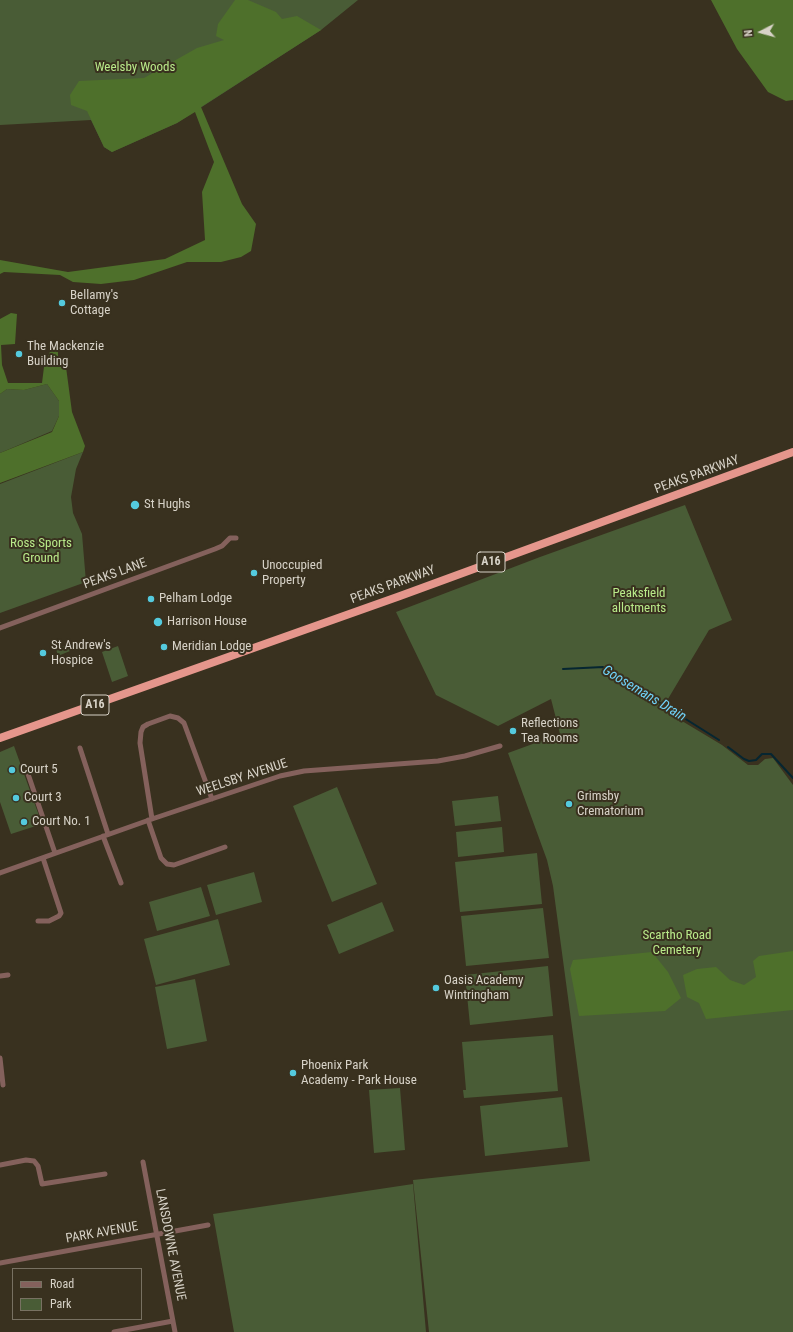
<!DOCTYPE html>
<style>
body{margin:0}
#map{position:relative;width:793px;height:1332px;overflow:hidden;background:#39311f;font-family:"Roboto Condensed",sans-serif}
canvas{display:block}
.legend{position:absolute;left:12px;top:1268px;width:130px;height:52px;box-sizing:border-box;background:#39311f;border:1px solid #787162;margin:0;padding:5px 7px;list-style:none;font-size:12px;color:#d7d2c7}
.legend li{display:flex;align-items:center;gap:8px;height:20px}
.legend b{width:20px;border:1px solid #787162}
.north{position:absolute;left:741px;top:12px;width:40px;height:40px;-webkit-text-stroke:3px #39311f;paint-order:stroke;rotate:264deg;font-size:11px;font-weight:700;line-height:16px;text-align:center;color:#d7d2c7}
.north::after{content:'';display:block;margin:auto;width:14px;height:18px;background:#d7d2c7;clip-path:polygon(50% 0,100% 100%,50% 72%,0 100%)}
</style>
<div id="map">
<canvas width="793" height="1332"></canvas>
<ul class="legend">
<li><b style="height:5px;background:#84615c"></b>Road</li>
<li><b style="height:11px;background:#495c36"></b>Park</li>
</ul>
<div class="north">N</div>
</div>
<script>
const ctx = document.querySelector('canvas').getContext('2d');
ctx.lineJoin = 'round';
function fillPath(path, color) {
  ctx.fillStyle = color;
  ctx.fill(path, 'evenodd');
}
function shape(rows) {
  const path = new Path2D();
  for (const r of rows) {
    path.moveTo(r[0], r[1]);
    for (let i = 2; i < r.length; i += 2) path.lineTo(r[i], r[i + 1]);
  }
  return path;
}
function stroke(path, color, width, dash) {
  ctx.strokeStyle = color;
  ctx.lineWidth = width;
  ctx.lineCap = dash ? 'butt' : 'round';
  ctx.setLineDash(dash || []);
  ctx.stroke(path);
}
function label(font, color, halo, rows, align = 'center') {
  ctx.font = font + ' "Roboto Condensed",sans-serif';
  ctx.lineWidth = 4;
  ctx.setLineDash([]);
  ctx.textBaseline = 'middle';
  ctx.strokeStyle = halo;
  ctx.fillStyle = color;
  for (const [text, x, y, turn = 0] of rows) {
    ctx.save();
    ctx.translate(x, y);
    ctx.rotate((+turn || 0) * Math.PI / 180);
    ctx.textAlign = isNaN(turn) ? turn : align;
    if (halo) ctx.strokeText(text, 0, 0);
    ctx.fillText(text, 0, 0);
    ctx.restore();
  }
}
fillPath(shape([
 [0,0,358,0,321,30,177,123,112,152,104,147,91,120,0,125],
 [47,384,59,401,59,416,52,431,0,453,0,394,7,389,24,390],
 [83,452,76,469,71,497,73,513,82,534,86,582,0,613,0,484],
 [685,505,732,620,709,630,662,709,722,745,748,765,758,765,765,759,773,758,793,785,793,1332,429,1332,413,1180,590,1161,553,886,547,860,508,753,560,734,551,699,498,726,436,695,396,612,540,557],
 [67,645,70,651,58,656,56,649],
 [118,646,128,676,112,682,102,652],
 [14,746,42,824,11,834,0,802,0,752],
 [337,787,377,884,332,902,293,806],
 [498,796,501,821,455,826,452,801],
 [502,827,504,852,458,857,456,832],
 [537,853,542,904,460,912,455,862],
 [254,872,262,902,216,915,207,885],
 [201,887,210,916,157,931,149,902],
 [382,902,394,931,339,954,327,925],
 [543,908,549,958,466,966,461,916],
 [218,919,230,965,156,985,144,939],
 [548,966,553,1016,470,1025,465,975],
 [195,979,207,1041,167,1049,155,987],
 [553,1035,558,1091,464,1098,463,1090,466,1090,462,1042],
 [400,1088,405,1150,374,1153,369,1090],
 [562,1097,568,1147,485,1156,480,1106],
 [413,1184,426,1332,234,1332,213,1214]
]), '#495c36');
fillPath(shape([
 [235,0,248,0,276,12,282,19,297,16,321,30,201,107,242,204,256,224,251,251,241,257,221,262,187,262,134,280,101,284,73,282,60,275,4,272,0,274,0,260,68,272,165,259,205,240,202,192,214,162,195,112,177,123,112,152,104,147,87,111,71,105,70,95,79,81,144,78,197,48,224,40,216,36,218,24],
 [711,0,793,0,793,100,786,101,768,92,737,49],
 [11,313,17,314,15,344,1,345,2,365,8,383,42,383,44,367,53,344,58,343,58,356,66,367,72,412,85,446,83,452,0,483,0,453,52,432,59,416,59,401,47,384,24,390,7,389,0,394,0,319],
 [793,951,793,1010,706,1019,699,1003,687,997,683,975,697,969,716,967,730,980,744,985,756,977,753,961,759,956],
 [652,952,668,972,681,998,665,1011,579,1016,570,969,573,960]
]), '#4e702b');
stroke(shape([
 [563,669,603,667,719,740],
 [728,747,744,759,749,761,756,760,762,754,771,754,793,778]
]), '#062631', 2);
stroke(shape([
 [0,628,215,549,222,546,230,538,236,538],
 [80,748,108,834],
 [27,771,55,853],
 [152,819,140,743,141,732,143,727,148,724,170,716,178,718,184,723,212,799],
 [148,820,161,858,167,864,174,865,225,847],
 [103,836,121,883],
 [0,873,152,819,280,776,304,771,438,761,465,756,500,746],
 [38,921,49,921,59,916,61,913,43,858],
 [0,976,8,975],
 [0,1058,3,1085],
 [143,1162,175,1332],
 [0,1165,26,1160,34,1161,38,1166,42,1184,105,1174],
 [0,1263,208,1225],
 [114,1332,173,1321]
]), '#84615c', 5);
stroke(shape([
 [0,738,400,596,793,452]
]), '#e5968c', 8);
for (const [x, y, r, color] of [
 [62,303,4,"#54cade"],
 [19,354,4,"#54cade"],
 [135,505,5,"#54cade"],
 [254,573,4,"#54cade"],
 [151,599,4,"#54cade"],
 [158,622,5,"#54cade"],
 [164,647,4,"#54cade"],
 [43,653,4,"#54cade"],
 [513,731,4,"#54cade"],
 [12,770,4,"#54cade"],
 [16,798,4,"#54cade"],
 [569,804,4,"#54cade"],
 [24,822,4,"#54cade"],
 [436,988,4,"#54cade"],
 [293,1073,4,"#54cade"]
]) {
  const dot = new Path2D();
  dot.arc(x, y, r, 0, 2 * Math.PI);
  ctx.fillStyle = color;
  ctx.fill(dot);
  stroke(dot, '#39311f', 1.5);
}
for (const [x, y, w] of [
 [491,562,28],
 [95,705,28]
]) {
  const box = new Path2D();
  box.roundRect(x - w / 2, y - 10, w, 20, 3);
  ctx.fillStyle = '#39311f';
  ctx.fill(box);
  stroke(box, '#d7d2c7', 1);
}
label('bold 12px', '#d7d2c7', null, [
 ["A16",491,562],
 ["A16",95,705]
]);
label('13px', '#b9ea8a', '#39311f', [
 ["Weelsby Woods",135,68],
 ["Ross Sports",41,544],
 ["Ground",41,559],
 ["Peaksfield",639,594],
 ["allotments",639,609],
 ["Scartho Road",677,936],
 ["Cemetery",677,951]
]);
label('13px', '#d7d2c7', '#39311f', [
 ["Bellamy's",70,296],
 ["Cottage",70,311],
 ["The Mackenzie",27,347],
 ["Building",27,362],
 ["St Hughs",144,505],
 ["Unoccupied",262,566],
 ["Property",262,581],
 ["Pelham Lodge",159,599],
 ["Harrison House",167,622],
 ["St Andrew's",51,646],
 ["Hospice",51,661],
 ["Meridian Lodge",172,647],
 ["Reflections",521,724],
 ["Tea Rooms",521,739],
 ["Court 5",20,770],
 ["Grimsby",577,797],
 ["Crematorium",577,812],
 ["Court 3",24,798],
 ["Court No. 1",32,822],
 ["Oasis Academy",444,981],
 ["Wintringham",444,996],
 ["Phoenix Park",301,1066],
 ["Academy - Park House",301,1081]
], 'left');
label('13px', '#d7d2c7', '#39311f', [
 ["PEAKS PARKWAY",697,475,-20],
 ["PEAKS LANE",115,574,-20],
 ["PEAKS PARKWAY",393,585,-20],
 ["WEELSBY AVENUE",242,778,-18],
 ["PARK AVENUE",102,1233,-10],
 ["LANSDOWNE AVENUE",170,1245,79]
]);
label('italic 14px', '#70d3f9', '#39311f', [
 ["Goosemans Drain",644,694,31]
]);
</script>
